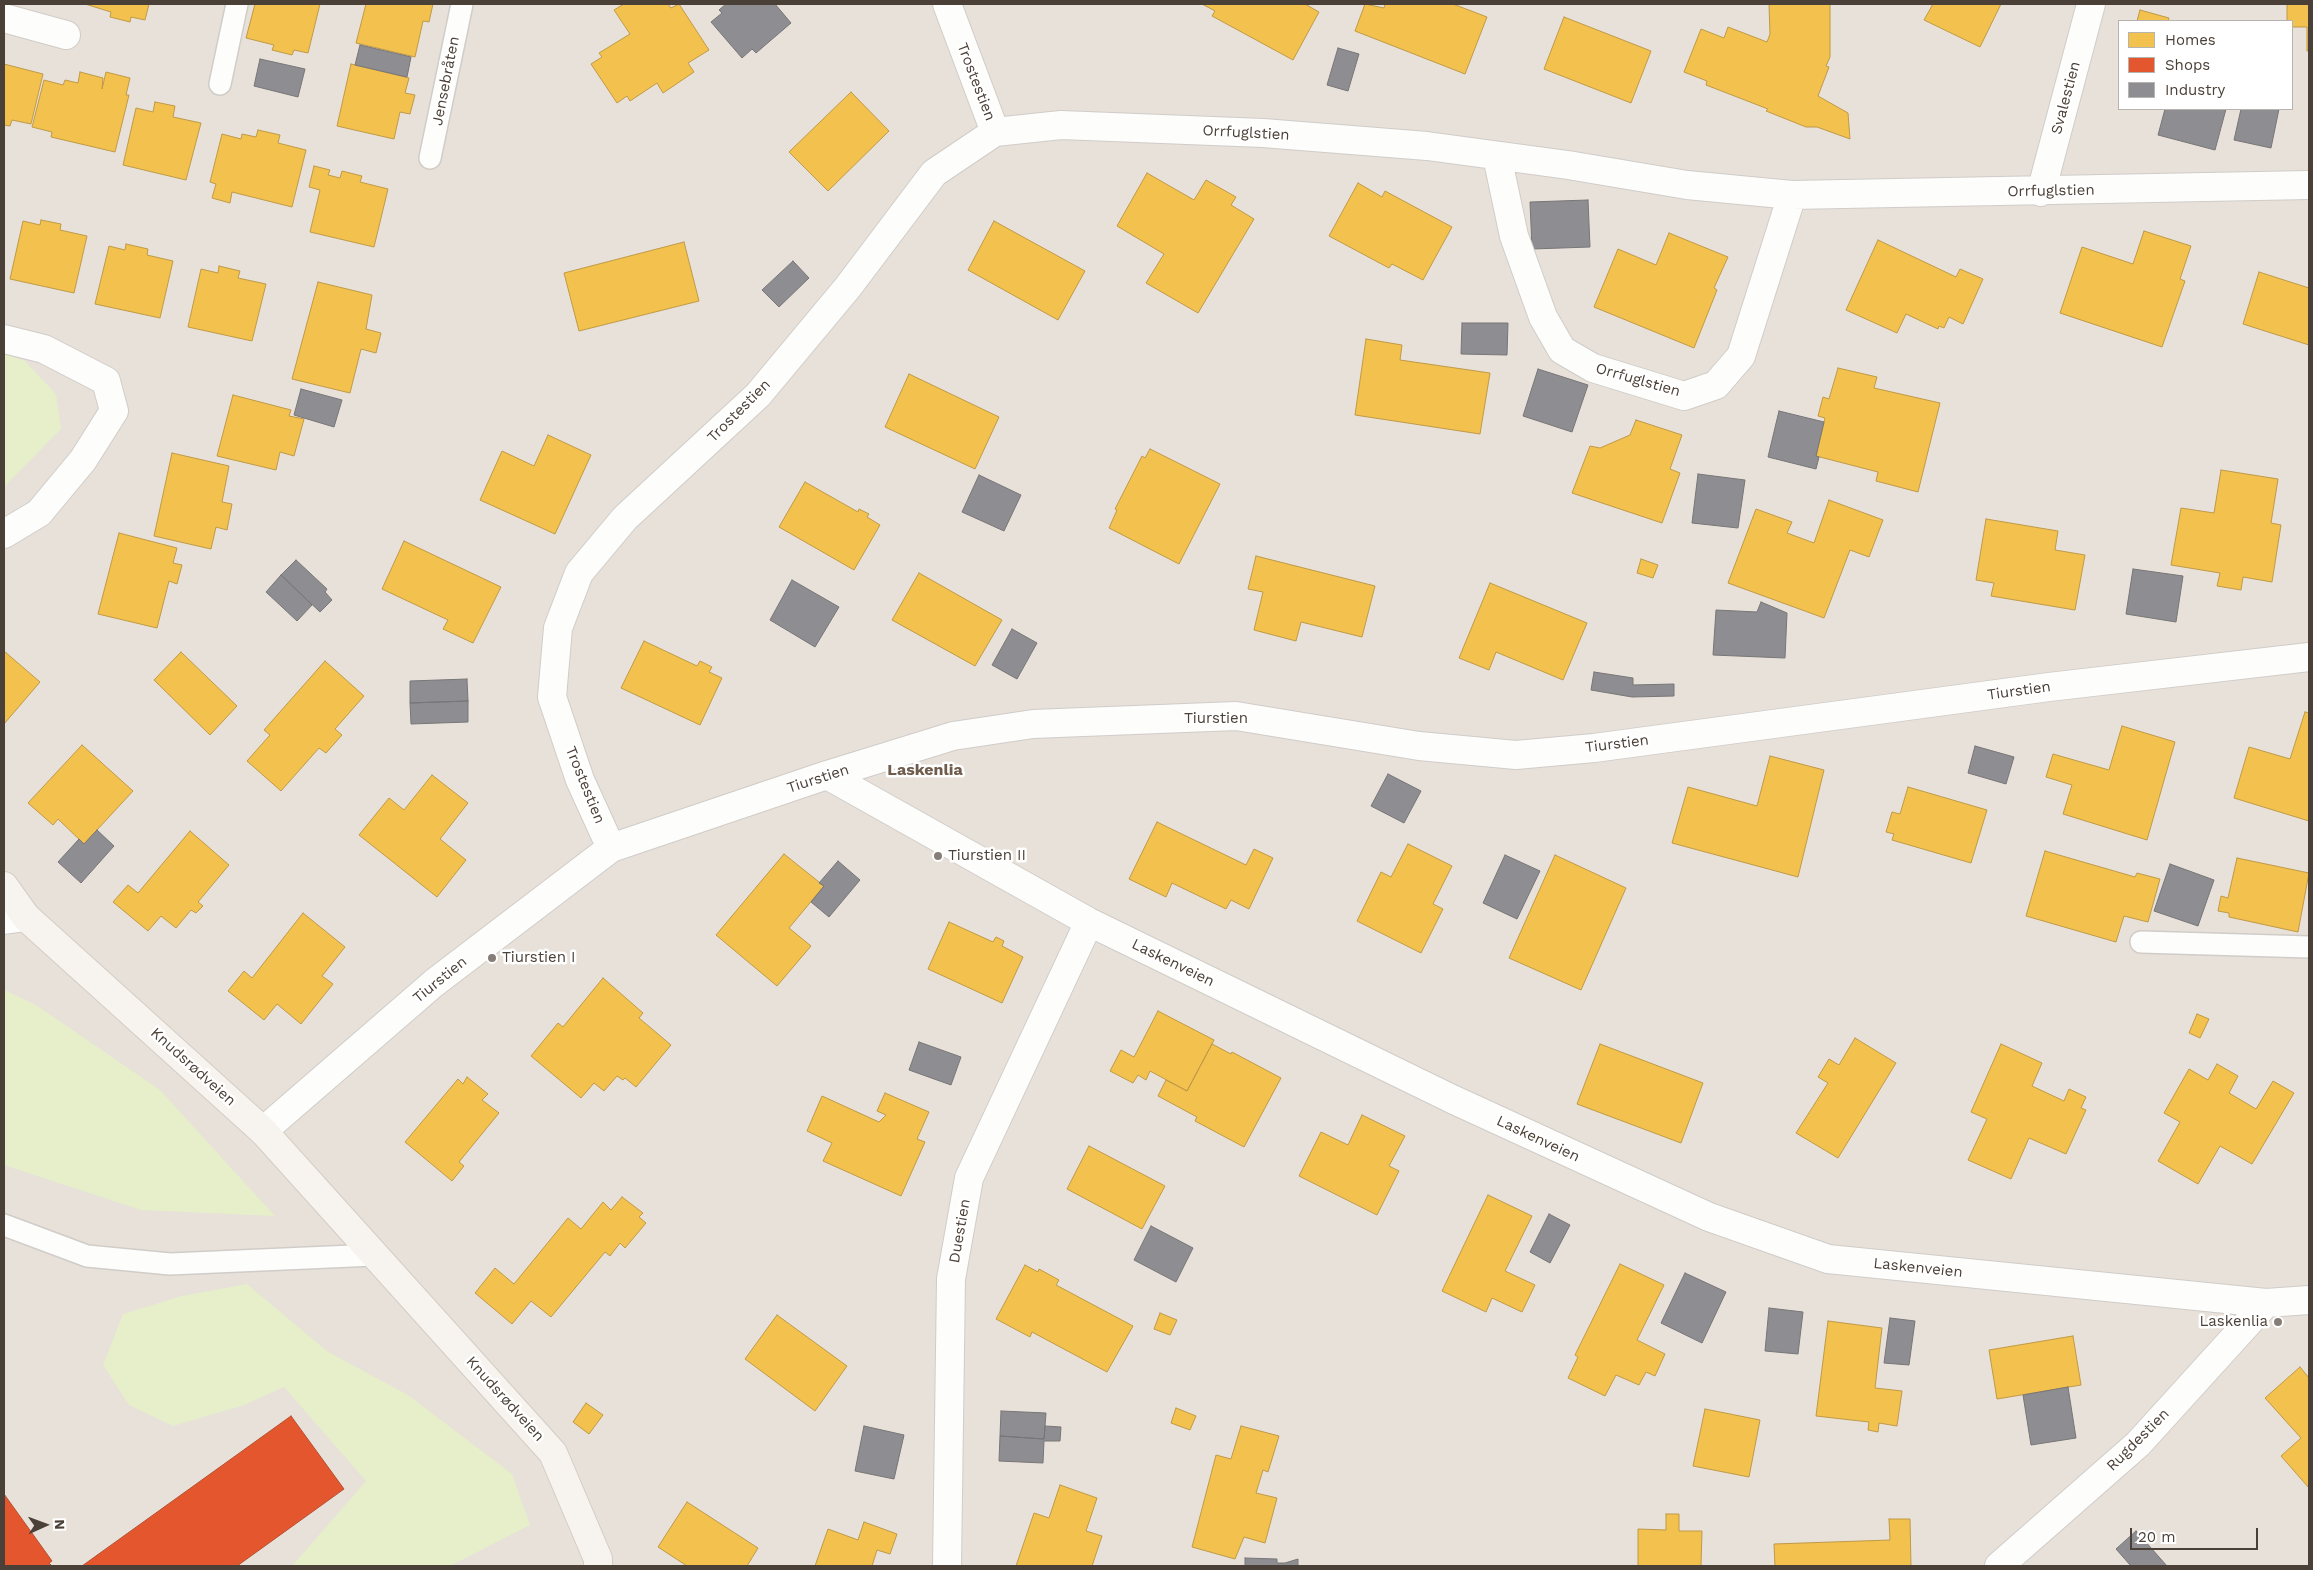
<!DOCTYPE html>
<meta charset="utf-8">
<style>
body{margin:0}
#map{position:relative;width:2313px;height:1570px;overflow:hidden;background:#f3f0ec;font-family:"Work Sans",sans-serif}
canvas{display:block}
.frame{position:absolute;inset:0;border:5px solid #4b4037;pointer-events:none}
.legend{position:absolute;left:2118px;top:20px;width:175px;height:90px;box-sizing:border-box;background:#fff;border:1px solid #b7b3af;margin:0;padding:6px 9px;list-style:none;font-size:15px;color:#4b4037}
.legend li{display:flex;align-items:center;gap:10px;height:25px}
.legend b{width:25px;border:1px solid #b7b3af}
.north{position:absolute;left:20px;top:1500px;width:50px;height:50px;-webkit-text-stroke:4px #fff;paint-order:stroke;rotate:88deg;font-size:14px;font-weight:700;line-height:20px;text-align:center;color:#4b4037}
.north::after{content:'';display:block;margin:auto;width:18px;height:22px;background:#4b4037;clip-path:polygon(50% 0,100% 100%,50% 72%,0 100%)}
.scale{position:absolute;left:2130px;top:1528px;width:128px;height:22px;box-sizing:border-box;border:2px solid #4b4037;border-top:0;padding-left:6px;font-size:15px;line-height:18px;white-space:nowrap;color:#4b4037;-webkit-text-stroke:4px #fff;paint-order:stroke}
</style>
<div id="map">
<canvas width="2313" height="1570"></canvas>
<div class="frame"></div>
<ul class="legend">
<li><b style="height:14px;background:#f2c14e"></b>Homes</li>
<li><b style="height:14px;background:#e4572e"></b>Shops</li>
<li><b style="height:14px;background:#8d8d92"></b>Industry</li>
</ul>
<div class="north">N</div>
<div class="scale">20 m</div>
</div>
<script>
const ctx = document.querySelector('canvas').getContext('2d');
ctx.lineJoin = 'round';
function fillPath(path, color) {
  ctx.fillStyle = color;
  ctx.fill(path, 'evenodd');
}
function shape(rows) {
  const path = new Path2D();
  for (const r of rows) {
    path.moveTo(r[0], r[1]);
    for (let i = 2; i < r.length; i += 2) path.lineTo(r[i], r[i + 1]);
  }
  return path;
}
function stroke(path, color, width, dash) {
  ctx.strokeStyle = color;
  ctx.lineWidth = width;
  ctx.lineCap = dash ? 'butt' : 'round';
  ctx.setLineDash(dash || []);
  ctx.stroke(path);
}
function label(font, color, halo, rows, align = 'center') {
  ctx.font = font + ' "Work Sans",sans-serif';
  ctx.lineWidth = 5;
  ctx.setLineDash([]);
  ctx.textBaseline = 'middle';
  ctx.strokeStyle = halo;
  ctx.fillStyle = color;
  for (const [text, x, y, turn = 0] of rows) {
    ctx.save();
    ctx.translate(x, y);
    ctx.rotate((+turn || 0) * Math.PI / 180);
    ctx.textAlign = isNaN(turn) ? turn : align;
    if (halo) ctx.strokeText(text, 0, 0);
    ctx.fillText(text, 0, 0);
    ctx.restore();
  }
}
fillPath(shape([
 [4,4,2309,4,2309,1566,4,1566],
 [2119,21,2292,21,2292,109,2119,109]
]), '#e7e1d9');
fillPath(shape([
 [4,354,25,361,56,394,61,429,4,487],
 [4,990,36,1005,160,1090,275,1216,141,1210,4,1165],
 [247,1284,328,1352,408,1395,512,1474,530,1525,450,1566,292,1566,366,1481,284,1387,244,1405,173,1426,129,1405,103,1365,123,1314,182,1296]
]), '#e6efca');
const homes = shape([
 [85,4,149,4,145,20,131,17,130,22,110,17,111,12,85,4],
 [255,4,320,4,308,53,294,50,292,55,272,50,274,45,246,38,255,4],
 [366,4,433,4,429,22,423,21,415,57,356,43,366,4],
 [624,4,668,4,671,8,679,4,709,50,688,63,694,72,663,93,657,83,630,101,627,96,617,103,591,64,602,57,599,53,630,34,614,10,624,4],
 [1202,4,1305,4,1319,12,1293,60,1212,16,1215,11,1202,4],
 [1365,4,1384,8,1385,4,1453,4,1487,17,1465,74,1355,31,1365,4],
 [1769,4,1830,4,1830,57,1826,66,1829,67,1818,96,1848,113,1850,139,1817,127,1806,127,1766,111,1768,109,1706,85,1707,81,1684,72,1701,29,1724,38,1728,27,1767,42,1770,34,1769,4],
 [1933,4,2001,4,1980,47,1924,20,1933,4],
 [2287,4,2309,4,2309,51,2307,51,2307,27,2292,27,2292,21,2287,21,2287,4],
 [2140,10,2169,18,2168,21,2137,21,2140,10],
 [1564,17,1651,51,1631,103,1544,69,1564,17],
 [4,64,43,74,31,124,12,120,10,126,4,125,4,64],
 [351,64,409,78,405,93,415,95,410,114,400,112,394,139,337,126,351,64],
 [80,72,103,78,102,89,106,72,130,78,126,95,129,95,115,152,51,137,52,132,32,127,44,80,63,85,65,80,78,83,80,72],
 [851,92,889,131,828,191,789,152,851,92],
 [155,102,175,106,173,117,201,123,186,180,123,165,136,108,153,112,155,102],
 [258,130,280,135,278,143,306,150,292,207,232,192,230,203,212,198,216,184,210,182,222,134,241,139,242,134,256,137,258,130],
 [314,166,330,170,328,175,340,178,342,171,362,176,360,182,388,189,374,247,310,232,320,190,309,187,314,166],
 [1147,173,1194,200,1206,180,1236,197,1231,205,1254,219,1198,313,1146,283,1164,254,1117,226,1147,173],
 [1358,183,1382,197,1385,191,1452,227,1423,280,1392,264,1389,268,1329,236,1358,183],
 [41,220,61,224,60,230,87,236,74,293,10,279,23,221,40,225,41,220],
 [994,221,1085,271,1058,320,968,270,994,221],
 [2144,231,2191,246,2180,279,2185,281,2162,347,2060,313,2082,247,2133,264,2144,231],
 [1669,233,1728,257,1714,288,1717,290,1694,348,1594,307,1618,249,1656,265,1669,233],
 [1878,240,1956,277,1960,269,1983,279,1963,324,1949,317,1944,328,1939,326,1938,329,1906,314,1897,333,1846,310,1878,240],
 [684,242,699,301,579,331,564,273,684,242],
 [126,244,148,249,147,255,173,261,160,318,95,304,109,246,125,250,126,244],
 [219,266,240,271,238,278,266,284,252,341,188,327,201,269,218,273,219,266],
 [2259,272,2309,288,2309,345,2243,324,2259,272],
 [318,282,372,295,366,329,381,333,376,353,361,349,350,393,292,379,318,282],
 [1366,339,1402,345,1400,360,1490,373,1480,434,1355,415,1366,339],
 [1838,368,1877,377,1874,388,1940,403,1918,492,1876,481,1878,472,1816,456,1825,418,1818,416,1823,397,1829,399,1838,368],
 [909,374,999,417,975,469,885,427,909,374],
 [233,395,291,410,289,416,304,419,294,456,280,452,276,470,217,456,233,395],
 [1636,420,1682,435,1670,469,1680,473,1662,523,1572,493,1590,446,1600,448,1630,435,1636,420],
 [548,435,591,455,555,534,480,500,502,451,534,466,548,435],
 [1150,449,1220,484,1179,564,1109,528,1117,510,1115,509,1142,456,1145,458,1150,449],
 [172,453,229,466,222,502,232,504,227,530,216,527,211,549,154,536,172,453],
 [2221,470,2278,479,2271,523,2281,525,2272,582,2243,577,2241,590,2217,586,2220,573,2171,565,2181,508,2214,513,2221,470],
 [805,482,858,512,859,509,869,514,867,517,880,525,854,570,779,527,805,482],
 [1829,500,1883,520,1869,557,1850,550,1824,618,1728,583,1756,509,1792,522,1787,533,1814,543,1829,500],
 [1986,519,2058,531,2055,550,2085,555,2075,610,1991,596,1994,583,1976,580,1986,519],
 [119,533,177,548,173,563,182,565,177,584,169,581,157,628,98,614,119,533],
 [404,541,501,587,473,643,443,629,448,620,382,589,404,541],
 [1256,556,1375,586,1362,637,1301,622,1296,641,1254,630,1263,592,1248,589,1256,556],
 [1641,559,1658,565,1653,578,1637,573,1641,559],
 [919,573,1002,620,975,666,892,620,919,573],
 [1490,583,1587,623,1563,680,1496,652,1489,670,1459,658,1490,583],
 [644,641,697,666,700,661,712,667,709,672,722,678,700,725,621,688,644,641],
 [4,651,40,682,4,724,4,651],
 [181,652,237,706,210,735,154,680,181,652],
 [325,661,364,696,335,729,342,735,326,753,319,748,281,791,247,761,270,735,264,730,325,661],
 [2305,712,2309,713,2309,821,2234,798,2249,747,2290,759,2305,712],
 [2122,726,2175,742,2147,840,2063,814,2072,785,2046,777,2053,754,2109,770,2122,726],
 [82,745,133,791,84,844,58,819,53,825,28,803,82,745],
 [1770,756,1824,770,1798,877,1672,843,1688,787,1757,806,1770,756],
 [432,775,468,803,440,839,466,860,437,897,359,835,389,798,404,810,432,775],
 [1908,787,1987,810,1971,863,1892,840,1894,834,1886,832,1892,812,1900,814,1908,787],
 [1157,822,1246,865,1254,849,1273,858,1249,909,1231,900,1226,909,1172,883,1166,897,1129,879,1157,822],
 [190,831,229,865,198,902,203,906,196,913,191,910,176,928,161,916,148,931,113,902,128,885,138,893,190,831],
 [1408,844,1452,866,1433,904,1443,909,1421,953,1357,921,1381,872,1391,877,1408,844],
 [2045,851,2135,877,2137,873,2160,879,2148,922,2124,916,2116,942,2026,916,2045,851],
 [784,854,824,886,789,928,811,946,777,986,716,935,784,854],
 [1555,855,1626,888,1581,990,1509,958,1555,855],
 [2237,858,2309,873,2298,932,2229,917,2229,913,2218,911,2221,896,2228,898,2237,858],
 [303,913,345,947,322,976,333,984,301,1024,277,1004,264,1020,228,991,244,971,252,978,303,913],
 [949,922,993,942,996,937,1004,941,1002,946,1023,957,1002,1003,928,969,949,922],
 [603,978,643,1013,639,1018,671,1045,636,1087,625,1078,623,1080,617,1076,604,1091,594,1083,581,1098,531,1056,558,1023,563,1027,603,978],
 [1158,1011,1214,1040,1187,1091,1150,1071,1146,1080,1138,1075,1133,1083,1110,1071,1121,1050,1134,1057,1158,1011],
 [2197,1014,2209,1019,2200,1038,2189,1033,2197,1014],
 [1855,1038,1896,1063,1838,1158,1796,1133,1828,1083,1818,1077,1829,1059,1839,1065,1855,1038],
 [1212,1044,1231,1054,1232,1052,1281,1078,1244,1147,1195,1121,1197,1117,1158,1096,1166,1080,1187,1091,1212,1044],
 [1600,1044,1703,1083,1681,1143,1577,1104,1600,1044],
 [2001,1044,2042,1063,2032,1086,2064,1101,2069,1089,2086,1097,2081,1108,2086,1110,2066,1154,2029,1138,2011,1179,1968,1160,1987,1119,1971,1112,2001,1044],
 [2217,1064,2238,1076,2229,1093,2256,1109,2273,1081,2294,1093,2252,1164,2220,1146,2198,1184,2158,1161,2180,1122,2164,1113,2189,1069,2208,1080,2217,1064],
 [467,1077,488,1094,482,1100,499,1113,459,1162,464,1166,452,1181,405,1142,458,1079,463,1084,467,1077],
 [885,1093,929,1112,917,1139,925,1142,901,1196,823,1161,832,1143,807,1131,822,1096,879,1122,886,1115,877,1111,885,1093],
 [1362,1115,1405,1136,1389,1166,1399,1171,1377,1215,1299,1176,1321,1132,1348,1145,1362,1115],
 [1089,1146,1165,1186,1142,1229,1067,1189,1089,1146],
 [1488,1195,1532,1216,1505,1271,1535,1285,1522,1312,1492,1298,1486,1312,1442,1291,1488,1195],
 [622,1197,643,1213,639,1217,646,1223,625,1248,620,1243,610,1256,605,1252,551,1317,531,1301,512,1324,475,1293,495,1268,514,1284,568,1218,581,1229,603,1202,611,1210,622,1197],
 [1620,1264,1664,1285,1637,1340,1665,1354,1655,1376,1646,1372,1639,1385,1616,1375,1605,1396,1568,1378,1578,1357,1575,1355,1620,1264],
 [1025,1265,1038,1272,1039,1269,1059,1280,1056,1285,1133,1326,1107,1372,1032,1332,1030,1337,996,1319,1025,1265],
 [1160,1313,1177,1320,1170,1335,1154,1329,1160,1313],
 [777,1315,847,1366,815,1411,745,1359,777,1315],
 [1828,1321,1882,1328,1875,1388,1902,1391,1897,1426,1879,1423,1878,1432,1868,1430,1869,1422,1816,1416,1828,1321],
 [2073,1336,2081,1385,1997,1399,1989,1350,2073,1336],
 [2300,1367,2309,1378,2309,1488,2281,1456,2301,1438,2265,1398,2300,1367],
 [586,1403,603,1415,589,1434,573,1422,586,1403],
 [1176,1408,1196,1416,1190,1430,1171,1423,1176,1408],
 [1705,1409,1760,1420,1749,1477,1693,1466,1705,1409],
 [1241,1426,1279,1436,1268,1472,1263,1470,1256,1493,1277,1498,1265,1543,1244,1537,1235,1559,1192,1547,1216,1455,1231,1459,1241,1426],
 [1060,1485,1097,1498,1086,1531,1102,1536,1092,1566,1016,1566,1034,1513,1049,1518,1060,1485],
 [687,1502,758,1548,747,1566,687,1566,658,1547,687,1502],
 [1666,1514,1679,1514,1679,1531,1702,1531,1701,1566,1638,1566,1638,1529,1666,1530,1666,1514],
 [1889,1519,1910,1519,1911,1566,1775,1566,1774,1544,1890,1540,1889,1519],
 [864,1522,897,1534,890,1554,877,1550,872,1566,815,1566,828,1529,858,1540,864,1522]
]);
fillPath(homes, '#f2c14e');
stroke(homes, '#c09a47', 1);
const shops = shape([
 [291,1416,344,1489,237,1566,82,1566,291,1416],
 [4,1494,52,1561,49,1563,52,1566,4,1566,4,1494]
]);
fillPath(shops, '#e4572e');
stroke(shops, '#b65031', 1);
const industry = shape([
 [726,4,775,4,791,23,756,53,752,49,742,58,711,22,722,13,719,10,726,4],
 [360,45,411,57,407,77,355,65,360,45],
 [1338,48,1359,54,1348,91,1327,85,1338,48],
 [260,59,305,69,298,97,254,86,260,59],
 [2165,109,2226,109,2215,150,2158,135,2165,109],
 [2241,109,2279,109,2271,148,2234,140,2241,109],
 [1588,200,1590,247,1532,249,1530,202,1588,200],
 [793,261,809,278,779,307,762,290,793,261],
 [1462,323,1508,323,1507,355,1461,354,1462,323],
 [1538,369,1588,385,1572,432,1523,416,1538,369],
 [301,389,342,400,334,427,294,415,301,389],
 [1779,411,1824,422,1816,456,1819,457,1816,469,1768,457,1779,411],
 [1698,474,1745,480,1738,528,1692,523,1698,474],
 [979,475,1021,495,1004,531,962,512,979,475],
 [296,560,327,589,325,592,332,600,320,612,281,575,296,560],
 [2133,569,2183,576,2176,622,2126,614,2133,569],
 [281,575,312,605,297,621,266,592,281,575],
 [792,580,839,607,815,647,770,620,792,580],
 [1761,602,1787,613,1785,658,1713,655,1716,610,1757,612,1761,602],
 [1012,629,1037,643,1017,679,992,665,1012,629],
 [1594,672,1633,678,1633,685,1674,684,1674,696,1632,697,1591,690,1594,672],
 [467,679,468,701,410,703,410,681,467,679],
 [468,701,468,722,411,724,410,703,468,701],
 [1975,746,2014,757,2006,784,1968,773,1975,746],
 [1388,774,1421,791,1404,823,1371,806,1388,774],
 [97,830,114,846,81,883,58,862,79,839,84,844,97,830],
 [1505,855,1540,871,1517,919,1483,903,1505,855],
 [838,861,860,880,829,917,811,902,824,886,819,883,838,861],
 [2170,864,2214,880,2198,926,2154,911,2170,864],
 [919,1042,961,1057,951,1085,909,1070,919,1042],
 [1549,1214,1570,1225,1550,1263,1530,1252,1549,1214],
 [1151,1226,1193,1248,1176,1282,1134,1260,1151,1226],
 [1685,1273,1726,1292,1702,1343,1661,1323,1685,1273],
 [1769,1308,1803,1312,1798,1354,1765,1351,1769,1308],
 [1890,1318,1915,1321,1909,1365,1884,1363,1890,1318],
 [2068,1387,2076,1438,2031,1445,2023,1395,2068,1387],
 [1001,1411,1046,1413,1044,1439,1000,1436,1001,1411],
 [864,1426,904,1435,894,1479,855,1471,864,1426],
 [1045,1426,1061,1427,1060,1441,1044,1441,1043,1463,999,1461,1000,1436,1044,1439,1045,1426],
 [2136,1531,2167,1566,2131,1566,2116,1549,2136,1531],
 [1245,1558,1277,1559,1277,1563,1285,1563,1298,1559,1298,1566,1245,1566,1245,1558]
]);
fillPath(industry, '#8d8d92');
stroke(industry, '#797677', 1);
const lane = shape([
 [220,84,237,4],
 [430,158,462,4],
 [2141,942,2309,947],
 [4,1225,87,1256,170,1264,375,1255]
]);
const street = shape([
 [947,4,995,132],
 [4,18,66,35],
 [1497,156,1514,236,1543,317,1562,350,1593,368,1684,396,1716,385,1741,356,1792,195],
 [2041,192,2091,4],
 [4,339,44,349,106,381,114,411,83,460,39,513,4,534],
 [827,775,1089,922,1452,1099,1709,1217,1828,1259,2266,1303,2309,1300],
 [611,848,580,780,552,697,558,628,579,573,625,518,758,395,848,287,934,173,995,132,1061,125,1263,133,1427,146,1568,165,1687,185,1792,195,2309,185],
 [4,920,26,917],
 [263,1131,434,983,611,848,827,775,953,736,1033,724,1236,716,1419,746,1516,755,1594,748,2049,687,2309,657],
 [947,1566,951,1279,969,1178,1089,922],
 [1999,1566,2138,1444,2266,1303]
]);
const secondary = shape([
 [4,886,26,917,263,1131,553,1453,598,1559,598,1566]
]);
stroke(lane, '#d0ccc8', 24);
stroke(street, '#d0ccc8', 30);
stroke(secondary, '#d4cdc4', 30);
stroke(lane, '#fdfdfc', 21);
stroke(street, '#fdfdfc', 28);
stroke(secondary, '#f7f4f0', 28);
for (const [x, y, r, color] of [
 [938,856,5,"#867e76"],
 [492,958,5,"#867e76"],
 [2278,1322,5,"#867e76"]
]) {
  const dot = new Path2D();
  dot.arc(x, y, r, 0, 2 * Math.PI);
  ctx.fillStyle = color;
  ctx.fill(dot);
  stroke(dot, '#fff', 2);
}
label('15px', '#4b4037', '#fff', [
 ["Jensebråten",446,81,-79],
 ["Trostestien",976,82,69],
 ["Svalestien",2066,98,-75],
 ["Orrfuglstien",1246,133,3],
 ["Orrfuglstien",2051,191,-1],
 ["Orrfuglstien",1638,380,16],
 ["Trostestien",739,411,-45],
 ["Tiurstien",2019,691,-8],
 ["Tiurstien",1216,719],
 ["Tiurstien",1617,744,-7],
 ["Tiurstien",818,779,-18],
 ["Trostestien",585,785,68],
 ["Laskenveien",1173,963,26],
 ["Tiurstien",440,980,-39],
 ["Knudsrødveien",193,1067,42],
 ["Laskenveien",1538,1139,25],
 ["Duestien",960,1231,-80],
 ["Laskenveien",1918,1268,6],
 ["Knudsrødveien",505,1399,48],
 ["Rugdestien",2138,1440,-45]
]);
label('15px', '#4b4037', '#fff', [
 ["Tiurstien II",948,856],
 ["Tiurstien I",502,958],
 ["Laskenlia",2268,1322,"right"]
], 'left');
label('bold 16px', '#6f5c4d', '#fff', [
 ["Laskenlia",925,770]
]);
</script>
